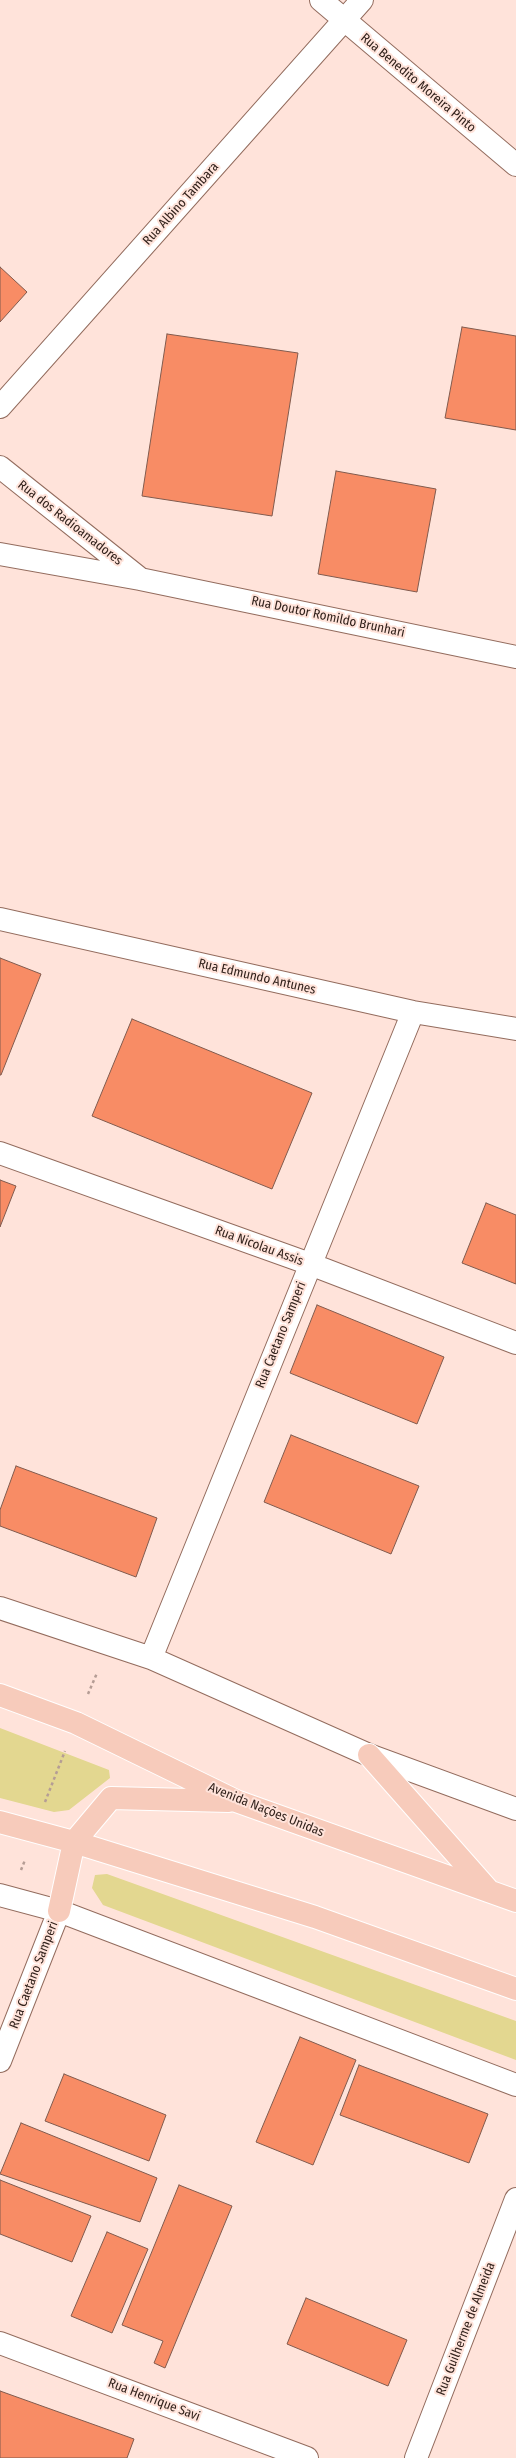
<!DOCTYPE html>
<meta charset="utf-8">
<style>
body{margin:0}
canvas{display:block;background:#ffe3da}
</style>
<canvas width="516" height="2458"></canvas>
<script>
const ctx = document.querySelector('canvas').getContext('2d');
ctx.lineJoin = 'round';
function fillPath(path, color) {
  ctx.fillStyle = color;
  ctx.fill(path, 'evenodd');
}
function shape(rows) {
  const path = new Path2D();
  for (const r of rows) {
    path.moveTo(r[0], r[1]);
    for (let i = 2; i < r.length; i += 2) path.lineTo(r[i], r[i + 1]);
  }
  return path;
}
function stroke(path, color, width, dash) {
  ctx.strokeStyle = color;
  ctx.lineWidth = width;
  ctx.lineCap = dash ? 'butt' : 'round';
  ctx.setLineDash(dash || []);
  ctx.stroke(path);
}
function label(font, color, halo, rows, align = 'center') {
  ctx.font = font + ' "Fira Sans Condensed",sans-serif';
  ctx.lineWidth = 4;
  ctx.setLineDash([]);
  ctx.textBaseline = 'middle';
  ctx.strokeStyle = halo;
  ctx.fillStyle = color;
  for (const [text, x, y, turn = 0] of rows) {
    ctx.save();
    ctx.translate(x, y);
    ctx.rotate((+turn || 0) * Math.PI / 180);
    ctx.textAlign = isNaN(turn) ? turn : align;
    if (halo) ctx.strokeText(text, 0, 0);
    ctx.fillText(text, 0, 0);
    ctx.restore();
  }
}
fillPath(shape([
 [0,1728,109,1770,110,1778,69,1810,54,1812,0,1798],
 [107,1874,516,2021,516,2060,103,1905,92,1888,95,1875]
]), '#e3d790');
const building = shape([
 [0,267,27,292,0,322,0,267],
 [462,327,516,336,516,430,445,418,462,327],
 [167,334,298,353,272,516,142,496,167,334],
 [336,471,436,489,417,592,318,574,336,471],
 [0,958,41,974,1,1075,0,1075,0,958],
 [132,1019,312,1093,272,1189,92,1116,132,1019],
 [0,1180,16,1186,0,1227,0,1180],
 [486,1203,516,1215,516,1284,462,1263,486,1203],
 [317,1305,444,1357,417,1424,290,1373,317,1305],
 [291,1435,419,1486,391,1554,264,1502,291,1435],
 [16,1466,157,1518,136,1577,0,1526,0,1510,16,1466],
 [300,2037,356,2060,313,2165,256,2142,300,2037],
 [359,2065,488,2114,469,2163,340,2115,359,2065],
 [64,2074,166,2115,149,2161,45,2121,64,2074],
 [21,2123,157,2178,140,2222,0,2174,21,2123],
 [0,2180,91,2216,72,2262,0,2234,0,2180],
 [179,2185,232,2206,165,2368,154,2363,163,2341,122,2325,179,2185],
 [107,2232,148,2249,112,2333,71,2316,107,2232],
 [306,2298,407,2340,388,2386,287,2344,306,2298],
 [0,2391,134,2439,127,2458,0,2458,0,2391]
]);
fillPath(building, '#f88c65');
stroke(building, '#815b4e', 1);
const minor = shape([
 [321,0,516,165],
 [0,407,362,0],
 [0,467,138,577],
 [0,554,140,579,516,657],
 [0,919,413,1012,516,1029],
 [0,1153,310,1264,516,1343],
 [0,1608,151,1658,369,1755,516,1809],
 [151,1658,413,1012],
 [0,1895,59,1911,516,2085],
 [0,2061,59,1911],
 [0,2343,307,2458],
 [416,2458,516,2199]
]);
const major = shape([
 [0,1695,76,1723,236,1801,516,1901],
 [369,1755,489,1891],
 [0,1822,74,1842,315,1917,516,1989],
 [59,1911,74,1842,111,1798,229,1801]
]);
stroke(minor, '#936c5e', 24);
stroke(major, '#fff', 24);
stroke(shape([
 [88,1694,97,1673],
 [45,1802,65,1751],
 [21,1870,25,1860]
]), '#b59d95', 2.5, [3, 3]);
stroke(minor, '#fff', 22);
stroke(major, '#f7cbbb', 22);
label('13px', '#32221c', '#ffe3da', [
 ["Rua Benedito Moreira Pinto",418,83,40],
 ["Rua Albino Tambara",181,204,-48],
 ["Rua dos Radioamadores",70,523,38],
 ["Rua Doutor Romildo Brunhari",328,617,12],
 ["Rua Edmundo Antunes",257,977,13],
 ["Rua Nicolau Assis",259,1246,20],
 ["Rua Caetano Samperi",281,1335,-68],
 ["Avenida Nações Unidas",266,1810,22],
 ["Rua Caetano Samperi",34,1975,-69],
 ["Rua Guilherme de Almeida",466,2329,-69],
 ["Rua Henrique Savi",154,2400,21]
]);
</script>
